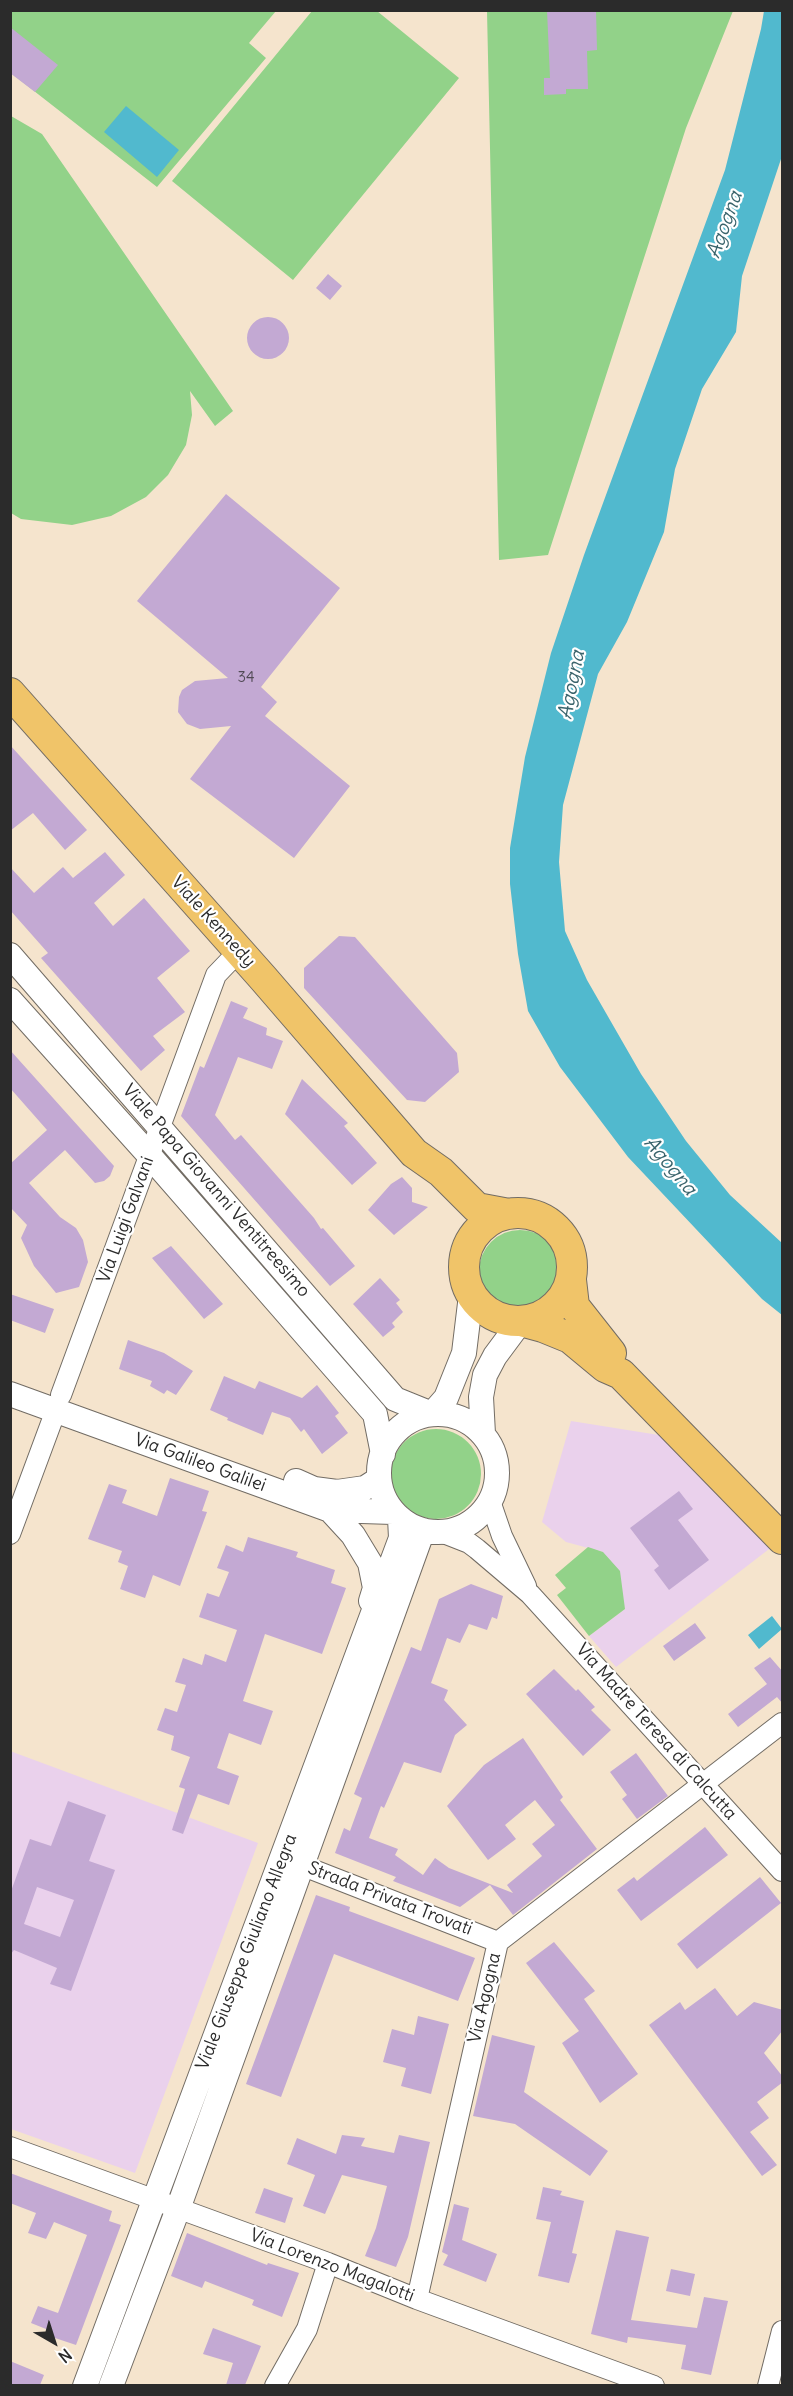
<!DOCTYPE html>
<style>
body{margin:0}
#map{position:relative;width:793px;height:2396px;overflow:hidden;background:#f5e4cd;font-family:Delius,sans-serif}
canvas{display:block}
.frame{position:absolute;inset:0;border:12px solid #2b2b2b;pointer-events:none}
.north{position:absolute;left:24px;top:2312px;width:60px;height:60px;-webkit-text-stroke:4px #fff;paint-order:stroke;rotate:141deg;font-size:16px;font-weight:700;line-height:24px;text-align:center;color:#2b2b2b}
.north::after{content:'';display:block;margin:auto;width:21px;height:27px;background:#2b2b2b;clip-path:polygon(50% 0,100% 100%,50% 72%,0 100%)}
</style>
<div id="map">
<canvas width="793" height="2396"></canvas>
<div class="frame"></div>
<div class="north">N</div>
</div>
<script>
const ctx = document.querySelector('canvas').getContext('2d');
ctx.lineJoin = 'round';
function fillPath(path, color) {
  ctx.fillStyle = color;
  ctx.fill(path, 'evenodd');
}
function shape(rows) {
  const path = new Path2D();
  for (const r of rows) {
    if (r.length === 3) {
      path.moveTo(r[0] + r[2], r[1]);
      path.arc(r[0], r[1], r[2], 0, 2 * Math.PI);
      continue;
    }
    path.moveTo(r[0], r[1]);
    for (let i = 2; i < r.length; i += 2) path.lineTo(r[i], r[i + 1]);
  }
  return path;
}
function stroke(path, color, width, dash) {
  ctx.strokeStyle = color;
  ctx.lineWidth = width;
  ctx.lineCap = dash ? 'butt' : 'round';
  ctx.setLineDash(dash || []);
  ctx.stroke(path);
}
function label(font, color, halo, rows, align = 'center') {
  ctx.font = font + ' Delius,sans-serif';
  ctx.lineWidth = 4.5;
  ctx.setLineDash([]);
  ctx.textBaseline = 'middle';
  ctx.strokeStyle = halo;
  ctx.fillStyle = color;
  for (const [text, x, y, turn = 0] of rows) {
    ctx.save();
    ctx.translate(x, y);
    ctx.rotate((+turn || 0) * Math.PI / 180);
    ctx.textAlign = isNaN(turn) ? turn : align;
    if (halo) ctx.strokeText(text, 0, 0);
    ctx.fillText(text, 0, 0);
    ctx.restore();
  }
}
fillPath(shape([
 [571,1421,665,1436,773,1546,616,1667,589,1636,625,1609,603,1552,566,1542,542,1522],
 [10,1751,258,1843,135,2173,11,2129]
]), '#ead1ec');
fillPath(shape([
 [10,11,276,11,249,43,266,58,157,187,11,73],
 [312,11,377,11,459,78,293,280,172,181],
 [487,11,733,11,686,128,548,555,499,560],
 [11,116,42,134,233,411,215,426,190,391,192,415,186,445,168,475,146,497,111,516,72,525,21,519,11,513],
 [520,1271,41],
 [436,1474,45],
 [588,1547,603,1552,620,1571,625,1609,589,1636,557,1595,566,1588,555,1575]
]), '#92d289');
fillPath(shape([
 [764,11,782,11,782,156,742,276,736,332,702,389,675,469,664,532,627,622,598,674,563,805,559,862,565,931,587,980,641,1074,686,1141,730,1195,782,1243,782,1315,762,1299,628,1157,560,1067,528,1011,518,954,510,884,510,848,525,757,551,653,584,555,725,170,761,29],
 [126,106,179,150,157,177,104,132],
 [772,1616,782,1629,759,1649,748,1635]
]), '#51b9ce');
fillPath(shape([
 [547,10,596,10,597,50,587,51,588,89,566,89,566,94,544,95,544,78,550,78],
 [10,27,58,65,35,92,10,73],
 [328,274,342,286,330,300,316,288],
 [268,338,21],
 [226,494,340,588,261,687,277,702,265,716,350,786,294,858,190,779,231,726,200,729,187,724,178,712,179,697,182,690,195,681,228,678,137,601],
 [10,745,87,830,65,850,33,813,10,831],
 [105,852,125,875,94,903,113,926,144,898,190,951,157,978,185,1012,153,1036,165,1050,141,1071,41,958,48,953,10,910,10,867,34,893,63,867,73,878],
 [339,936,355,937,457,1053,459,1072,425,1102,407,1100,304,988,304,968],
 [231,1001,248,1008,243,1018,267,1028,266,1035,283,1041,272,1069,238,1057,215,1115,235,1140,241,1135,314,1218,321,1229,323,1228,355,1266,330,1286,181,1116,200,1066,204,1068],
 [10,1050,114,1166,110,1176,104,1181,95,1183,65,1150,29,1183,60,1217,76,1228,83,1240,88,1262,79,1287,56,1293,34,1266,21,1238,27,1225,10,1207,10,1164,47,1130,10,1088],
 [302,1079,348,1123,344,1126,377,1163,352,1185,285,1114],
 [402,1177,412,1188,412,1202,428,1207,394,1235,368,1210,391,1184],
 [171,1246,223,1304,204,1319,152,1258],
 [380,1278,400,1300,396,1303,403,1312,392,1323,395,1327,383,1337,353,1304],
 [10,1294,54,1309,45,1333,10,1320],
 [128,1340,164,1353,193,1371,176,1395,167,1390,164,1394,150,1386,152,1381,119,1369],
 [224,1376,255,1389,259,1381,302,1398,317,1385,339,1413,335,1416,348,1433,322,1454,304,1429,301,1432,290,1418,272,1412,263,1435,227,1420,228,1418,210,1410],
 [170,1478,209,1491,202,1511,207,1512,180,1586,153,1575,145,1598,120,1589,128,1566,118,1562,122,1551,88,1539,109,1484,127,1490,122,1503,157,1516],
 [679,1491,693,1509,678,1520,709,1560,669,1590,654,1570,659,1566,630,1528],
 [248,1537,298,1552,296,1557,335,1570,331,1583,346,1588,322,1654,265,1634,243,1701,273,1711,261,1745,229,1733,217,1768,239,1776,229,1805,198,1794,183,1834,172,1830,185,1789,179,1787,190,1757,171,1750,174,1736,157,1730,165,1708,177,1712,186,1685,175,1682,183,1658,202,1665,205,1654,226,1662,237,1630,199,1617,207,1593,219,1597,229,1572,217,1568,226,1545,243,1552],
 [471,1584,503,1596,497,1619,492,1617,487,1630,469,1624,460,1643,447,1638,431,1683,448,1690,444,1700,467,1725,455,1735,441,1773,404,1762,384,1808,381,1806,369,1838,398,1849,395,1855,423,1875,435,1858,449,1868,513,1893,507,1885,542,1856,532,1844,555,1825,535,1800,505,1825,516,1839,488,1860,447,1806,484,1765,523,1738,563,1797,560,1800,597,1849,513,1915,490,1885,460,1907,393,1881,396,1877,335,1853,344,1828,350,1831,362,1798,354,1794,411,1647,421,1651,439,1599],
 [695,1623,706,1638,674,1661,663,1646],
 [770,1657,783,1672,783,1704,777,1697,738,1727,728,1714,767,1684,754,1668],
 [554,1669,576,1691,578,1689,595,1707,591,1710,611,1730,583,1756,526,1694],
 [636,1753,668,1796,637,1819,622,1799,627,1795,610,1772],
 [68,1801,106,1815,89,1861,115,1870,71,1991,50,1984,57,1968,14,1950,10,1955,10,1894,30,1839,51,1846],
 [37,1887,74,1900,60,1937,24,1924],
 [705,1827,728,1855,641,1921,617,1890,634,1877,637,1881],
 [760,1877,781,1903,697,1969,677,1944],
 [316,1895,350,1907,349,1911,475,1958,458,2001,334,1954,281,2097,246,2084],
 [554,1942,595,1991,584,1999,638,2074,600,2103,562,2043,579,2031,526,1963],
 [715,1988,737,2016,754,2002,783,2010,783,2030,764,2053,783,2077,783,2082,757,2102,769,2118,750,2132,777,2165,762,2176,649,2025,680,2002,685,2010],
 [418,2016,449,2024,431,2094,401,2086,406,2068,383,2062,392,2029,414,2035],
 [492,2035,535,2046,524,2092,608,2151,590,2176,515,2124,473,2116],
 [342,2135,365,2138,361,2146,394,2153,399,2135,430,2142,408,2237,396,2267,365,2256,376,2228,387,2186,342,2175,325,2214,303,2206,315,2175,287,2164,297,2138,336,2154],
 [10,2173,112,2211,109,2221,121,2225,76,2345,49,2336,51,2331,31,2323,38,2306,58,2313,87,2235,54,2222,46,2239,28,2233,36,2213,10,2203],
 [543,2187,562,2191,560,2195,584,2201,572,2253,577,2254,569,2283,538,2276,551,2222,536,2219],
 [264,2188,293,2198,285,2223,255,2213],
 [454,2204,469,2208,462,2240,497,2254,486,2282,443,2265,448,2255,442,2252],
 [616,2230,649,2237,631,2320,697,2328,704,2297,728,2301,711,2375,681,2369,686,2345,628,2337,627,2343,591,2334],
 [187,2233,267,2265,268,2263,299,2273,282,2317,252,2305,254,2300,205,2281,202,2288,171,2276],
 [671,2269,695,2274,690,2296,666,2291],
 [213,2328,261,2346,245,2385,226,2385,233,2363,203,2354],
 [10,2361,44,2375,40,2385,10,2385]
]), '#c3a9d3');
const minor = shape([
 [61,1395,216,975,239,951],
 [490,1501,502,1536,526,1586],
 [441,1532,469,1543,477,1549,530,1594,782,1871],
 [10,1534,56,1410],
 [288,1860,498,1942],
 [10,2147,328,2263,417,2299,654,2386],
 [417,2299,498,1942,782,1723],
 [275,2386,307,2329,328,2263],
 [768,2386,782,2331]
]);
const tertiary = shape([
 [10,955,395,1399,432,1414,446,1398,464,1353,471,1295],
 [10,1000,149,1155,375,1414,383,1454],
 [10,1394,330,1510,393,1512],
 [438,1473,59],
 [483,1434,481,1397,485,1375,495,1356,521,1321],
 [296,1481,314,1489,337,1492,365,1488,379,1479],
 [330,1510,353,1535,370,1563,375,1588,371,1601],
 [85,2386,401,1538,400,1518],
 [111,2386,178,2209,423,1530]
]);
const primary = shape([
 [10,693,263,978,414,1153,441,1172,477,1208,509,1214],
 [518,1267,54],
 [571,1280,574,1306,611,1353],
 [521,1321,543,1327,570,1338,605,1367,621,1374,782,1539]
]);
stroke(minor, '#726c64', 22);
stroke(tertiary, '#726c64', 26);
stroke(primary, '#726c64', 32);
stroke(minor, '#fff', 20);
stroke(tertiary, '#fff', 24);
stroke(primary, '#f0c469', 30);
label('15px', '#514a55', null, [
 ["34",246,678]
]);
label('18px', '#2b2b2b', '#fff', [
 ["Viale Kennedy",213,922,48],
 ["Viale Papa Giovanni Ventitreesimo",216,1191,49],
 ["Via Luigi Galvani",126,1220,-70],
 ["Via Galileo Galilei",200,1463,20],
 ["Via Madre Teresa di Calcutta",656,1732,48],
 ["Strada Privata Trovati",390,1899,21],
 ["Viale Giuseppe Giuliano Allegra",247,1952,-69],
 ["Via Agogna",485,1998,-77],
 ["Via Lorenzo Magalotti",332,2266,21]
]);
label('italic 20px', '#3a646c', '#fff', [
 ["Agogna",725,225,-70],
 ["Agogna",572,685,-79],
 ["Agogna",670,1166,50]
]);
</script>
